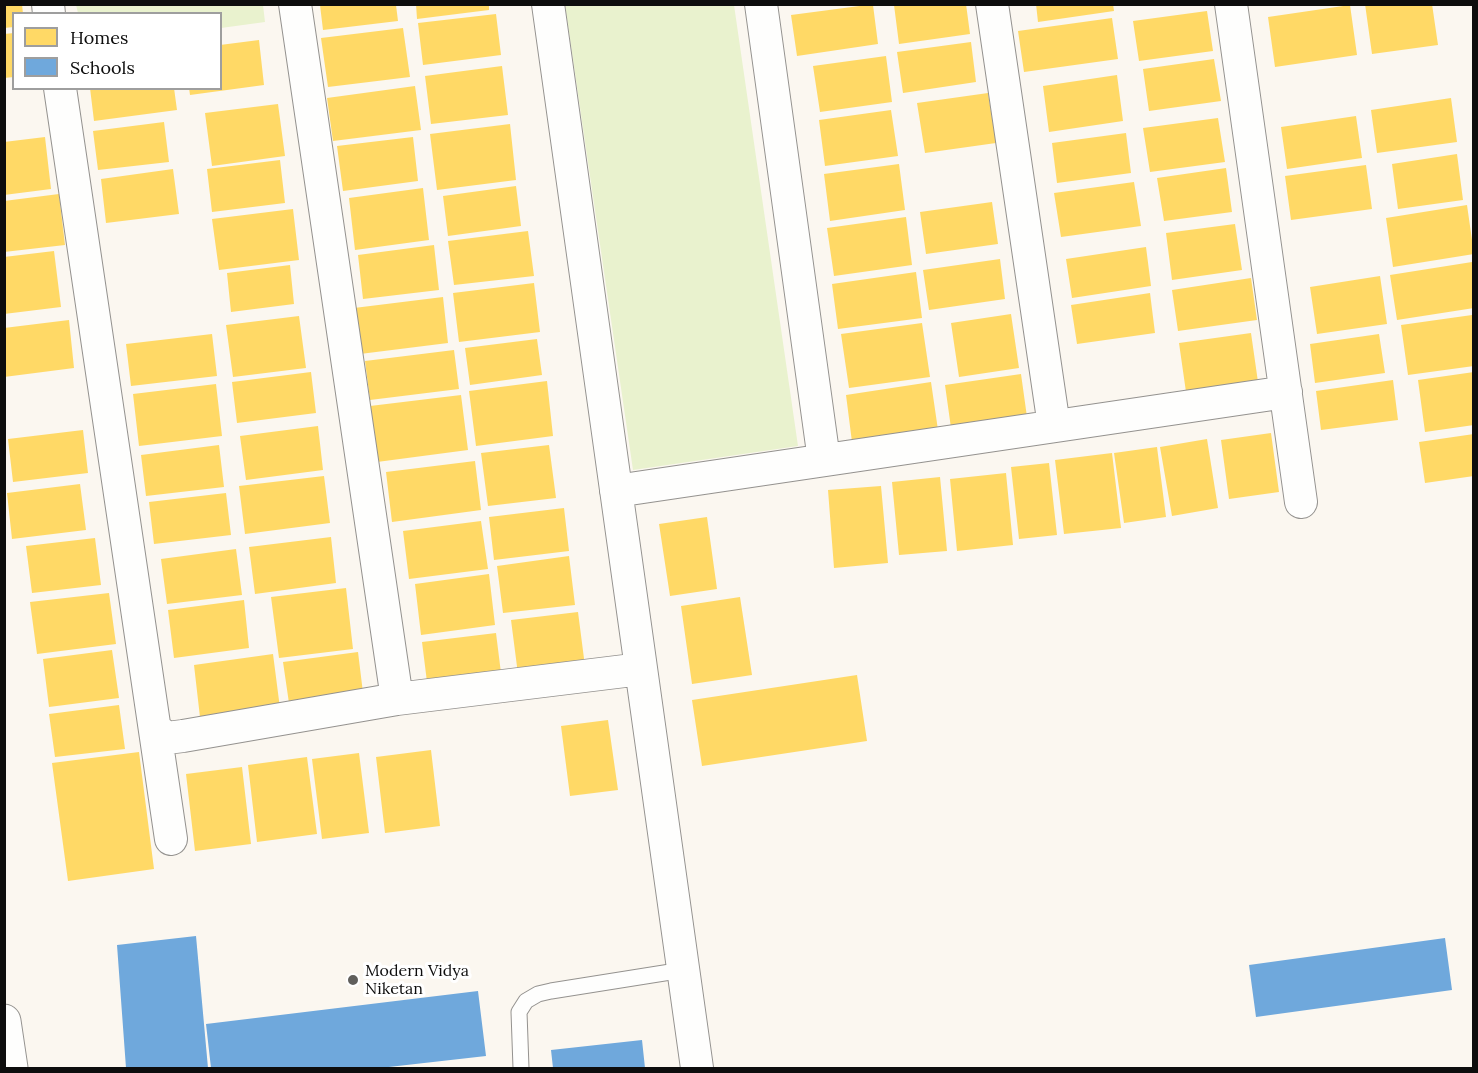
<!DOCTYPE html>
<style>
body{margin:0}
#map{position:relative;width:1478px;height:1073px;overflow:hidden;background:#fbf7f0;font-family:Lora,serif}
canvas{display:block}
.frame{position:absolute;inset:0;border:6px solid #0d0d0d;pointer-events:none}
.legend{position:absolute;left:12px;top:12px;width:210px;height:78px;box-sizing:border-box;background:#fff;border:2px solid #9e9e9e;margin:0;padding:8px 10px;list-style:none;font-size:18px;color:#0d0d0d}
.legend li{display:flex;align-items:center;gap:12px;height:30px}
.legend b{width:30px;border:2px solid #9e9e9e}
</style>
<div id="map">
<canvas width="1478" height="1073"></canvas>
<div class="frame"></div>
<ul class="legend">
<li><b style="height:16px;background:#ffd966"></b>Homes</li>
<li><b style="height:16px;background:#6fa8dc"></b>Schools</li>
</ul>
</div>
<script>
const ctx = document.querySelector('canvas').getContext('2d');
ctx.lineJoin = 'round';
function fillPath(path, color) {
  ctx.fillStyle = color;
  ctx.fill(path, 'evenodd');
}
function shape(rows) {
  const path = new Path2D();
  for (const r of rows) {
    path.moveTo(r[0], r[1]);
    for (let i = 2; i < r.length; i += 2) path.lineTo(r[i], r[i + 1]);
  }
  return path;
}
function stroke(path, color, width, dash) {
  ctx.strokeStyle = color;
  ctx.lineWidth = width;
  ctx.lineCap = dash ? 'butt' : 'round';
  ctx.setLineDash(dash || []);
  ctx.stroke(path);
}
function label(font, color, halo, rows, align = 'center') {
  ctx.font = font + ' Lora,serif';
  ctx.lineWidth = 6;
  ctx.setLineDash([]);
  ctx.textBaseline = 'middle';
  ctx.strokeStyle = halo;
  ctx.fillStyle = color;
  for (const [text, x, y, turn = 0] of rows) {
    ctx.save();
    ctx.translate(x, y);
    ctx.rotate((+turn || 0) * Math.PI / 180);
    ctx.textAlign = isNaN(turn) ? turn : align;
    if (halo) ctx.strokeText(text, 0, 0);
    ctx.fillText(text, 0, 0);
    ctx.restore();
  }
}
fillPath(shape([
 [76,5,263,5,265,22,221,28,220,14,78,13],
 [565,5,734,5,798,446,633,470]
]), '#e9f2ce');
fillPath(shape([
 [4,4,22,4,23,14,14,14,14,27,4,28],
 [416,4,489,4,489,10,417,19],
 [966,4,970,34,899,44,894,5],
 [1036,4,1113,4,1114,11,1038,22],
 [1365,4,1432,4,1438,45,1372,54],
 [320,5,396,5,398,21,323,30],
 [867,5,873,5,878,44,797,56,791,15],
 [1350,5,1357,55,1275,67,1268,17],
 [1207,11,1213,51,1139,61,1133,21],
 [496,14,501,55,423,65,418,23],
 [1112,18,1118,59,1024,72,1018,31],
 [403,28,410,77,328,87,321,38],
 [14,33,14,77,4,78,4,34],
 [259,40,264,85,190,95,189,88,220,88,220,45],
 [971,42,976,82,903,93,897,52],
 [886,56,892,102,820,112,813,66],
 [1214,59,1221,101,1149,111,1143,69],
 [502,66,508,115,431,124,425,76],
 [1117,75,1123,121,1049,132,1043,86],
 [415,86,421,130,333,141,327,98],
 [90,88,174,88,177,110,94,121],
 [988,93,996,143,925,153,917,103],
 [1451,98,1457,142,1377,153,1371,110],
 [278,104,285,156,212,166,205,113],
 [891,110,898,156,825,166,819,120],
 [1356,116,1362,158,1287,169,1281,127],
 [1218,118,1225,162,1150,172,1143,128],
 [164,122,169,162,98,170,93,131],
 [510,124,516,180,437,190,430,134],
 [1126,133,1131,173,1057,183,1052,143],
 [45,137,51,189,4,195,4,142],
 [413,137,418,181,343,191,337,146],
 [1457,154,1463,200,1398,209,1392,164],
 [280,160,285,203,212,212,207,169],
 [899,164,905,210,830,221,824,174],
 [1366,165,1372,209,1291,220,1285,176],
 [1226,168,1232,212,1164,221,1157,178],
 [173,169,179,214,106,223,101,179],
 [1134,182,1141,226,1061,237,1054,193],
 [516,186,521,226,448,236,443,196],
 [423,188,429,240,355,250,349,198],
 [59,194,65,245,4,252,4,201],
 [992,202,998,244,926,254,920,212],
 [1467,205,1474,254,1393,267,1386,218],
 [293,209,299,260,219,270,212,219],
 [906,217,912,265,834,276,827,228],
 [1235,224,1242,270,1172,280,1166,233],
 [528,231,534,276,454,285,448,241],
 [434,245,439,290,363,299,358,255],
 [1146,247,1151,286,1072,298,1066,259],
 [54,251,61,307,4,314,4,257],
 [1000,259,1005,299,929,310,923,270],
 [1472,262,1474,308,1397,320,1390,275],
 [290,265,294,304,231,312,227,273],
 [916,272,922,318,838,329,832,284],
 [1380,276,1387,324,1317,334,1310,287],
 [1251,278,1257,320,1178,331,1172,290],
 [534,283,540,332,459,342,453,293],
 [1150,293,1155,333,1077,344,1071,305],
 [443,297,448,343,360,354,354,308],
 [1011,314,1019,368,959,377,951,323],
 [1472,315,1474,366,1408,375,1401,325],
 [299,316,306,368,233,377,226,325],
 [69,320,74,368,4,377,4,328],
 [922,323,930,377,849,388,841,334],
 [1251,333,1258,382,1186,392,1179,343],
 [212,334,217,376,131,386,126,344],
 [1379,334,1385,373,1315,383,1310,344],
 [537,339,542,375,470,385,465,348],
 [454,350,459,389,370,400,365,361],
 [311,372,316,413,237,423,232,382],
 [1474,372,1474,425,1425,432,1418,380],
 [1021,374,1027,417,951,428,945,385],
 [1393,380,1398,420,1321,430,1316,391],
 [547,381,553,436,476,446,469,391],
 [931,382,938,430,852,442,846,395],
 [216,384,222,436,139,446,133,394],
 [461,395,468,450,377,462,370,406],
 [318,426,323,470,246,480,240,436],
 [83,430,88,473,13,482,8,439],
 [1271,433,1279,492,1229,499,1221,440],
 [1474,434,1474,476,1425,483,1419,442],
 [1207,439,1218,508,1172,516,1160,447],
 [219,445,224,487,146,496,141,455],
 [549,445,556,498,488,506,481,453],
 [1157,447,1166,517,1124,523,1114,453],
 [1112,453,1121,528,1064,534,1055,460],
 [475,461,481,510,392,522,386,472],
 [1049,463,1057,535,1019,539,1011,467],
 [1006,473,1013,545,957,551,950,479],
 [324,476,330,523,245,534,239,486],
 [940,477,947,551,899,555,892,482],
 [80,484,86,530,12,539,7,493],
 [881,486,888,563,834,568,828,490],
 [226,493,231,535,154,544,149,502],
 [564,508,569,551,494,560,489,517],
 [707,517,717,589,670,596,659,524],
 [481,521,488,569,409,579,403,531],
 [331,537,336,583,255,594,249,547],
 [95,538,101,585,32,593,26,546],
 [236,549,242,595,167,604,161,559],
 [569,556,575,605,503,613,497,566],
 [489,574,495,625,421,635,415,584],
 [346,588,353,649,279,658,271,597],
 [109,593,116,644,37,654,30,602],
 [740,597,752,675,692,684,681,606],
 [244,600,249,648,174,658,168,610],
 [578,612,586,674,519,682,511,620],
 [496,633,502,681,428,690,422,642],
 [112,650,119,698,49,707,43,659],
 [358,652,364,701,290,710,283,662],
 [273,654,281,716,201,726,194,665],
 [857,675,867,741,702,766,692,700],
 [119,705,125,749,55,757,49,714],
 [608,720,618,790,570,796,561,726],
 [431,750,440,826,385,833,376,757],
 [139,752,154,869,68,881,52,763],
 [359,753,369,833,322,839,312,759],
 [307,757,317,834,257,842,248,765],
 [242,767,251,844,195,851,186,774]
]), '#ffd966');
fillPath(shape([
 [196,936,208,1068,126,1068,117,945],
 [1445,938,1452,990,1256,1017,1249,965],
 [478,991,486,1056,380,1068,211,1068,206,1024],
 [642,1040,645,1068,553,1068,551,1050]
]), '#6fa8dc');
const service = shape([
 [521,1068,519,1012,526,1001,538,994,551,991,683,970]
]);
const minor = shape([
 [48,4,49,14],
 [295,4,397,699],
 [548,4,697,1068],
 [761,4,824,460],
 [992,4,1054,426],
 [1231,4,1301,502],
 [60,88,171,839],
 [616,491,1286,392],
 [155,729,167,738,183,736,397,699,641,669]
]);
const tertiary = shape([
 [4,1021,11,1068]
]);
stroke(service, '#94928f', 17);
stroke(minor, '#94928f', 34);
stroke(tertiary, '#94928f', 35);
stroke(service, '#fefefd', 15);
stroke(minor, '#fefefd', 32);
stroke(tertiary, '#fefefd', 33);
for (const [x, y, r, color] of [
 [353,980,6,"#605f5c"]
]) {
  const dot = new Path2D();
  dot.arc(x, y, r, 0, 2 * Math.PI);
  ctx.fillStyle = color;
  ctx.fill(dot);
  stroke(dot, '#fff', 2);
}
label('16px', '#0d0d0d', '#fff', [
 ["Modern Vidya",365,971],
 ["Niketan",365,989]
], 'left');
</script>
